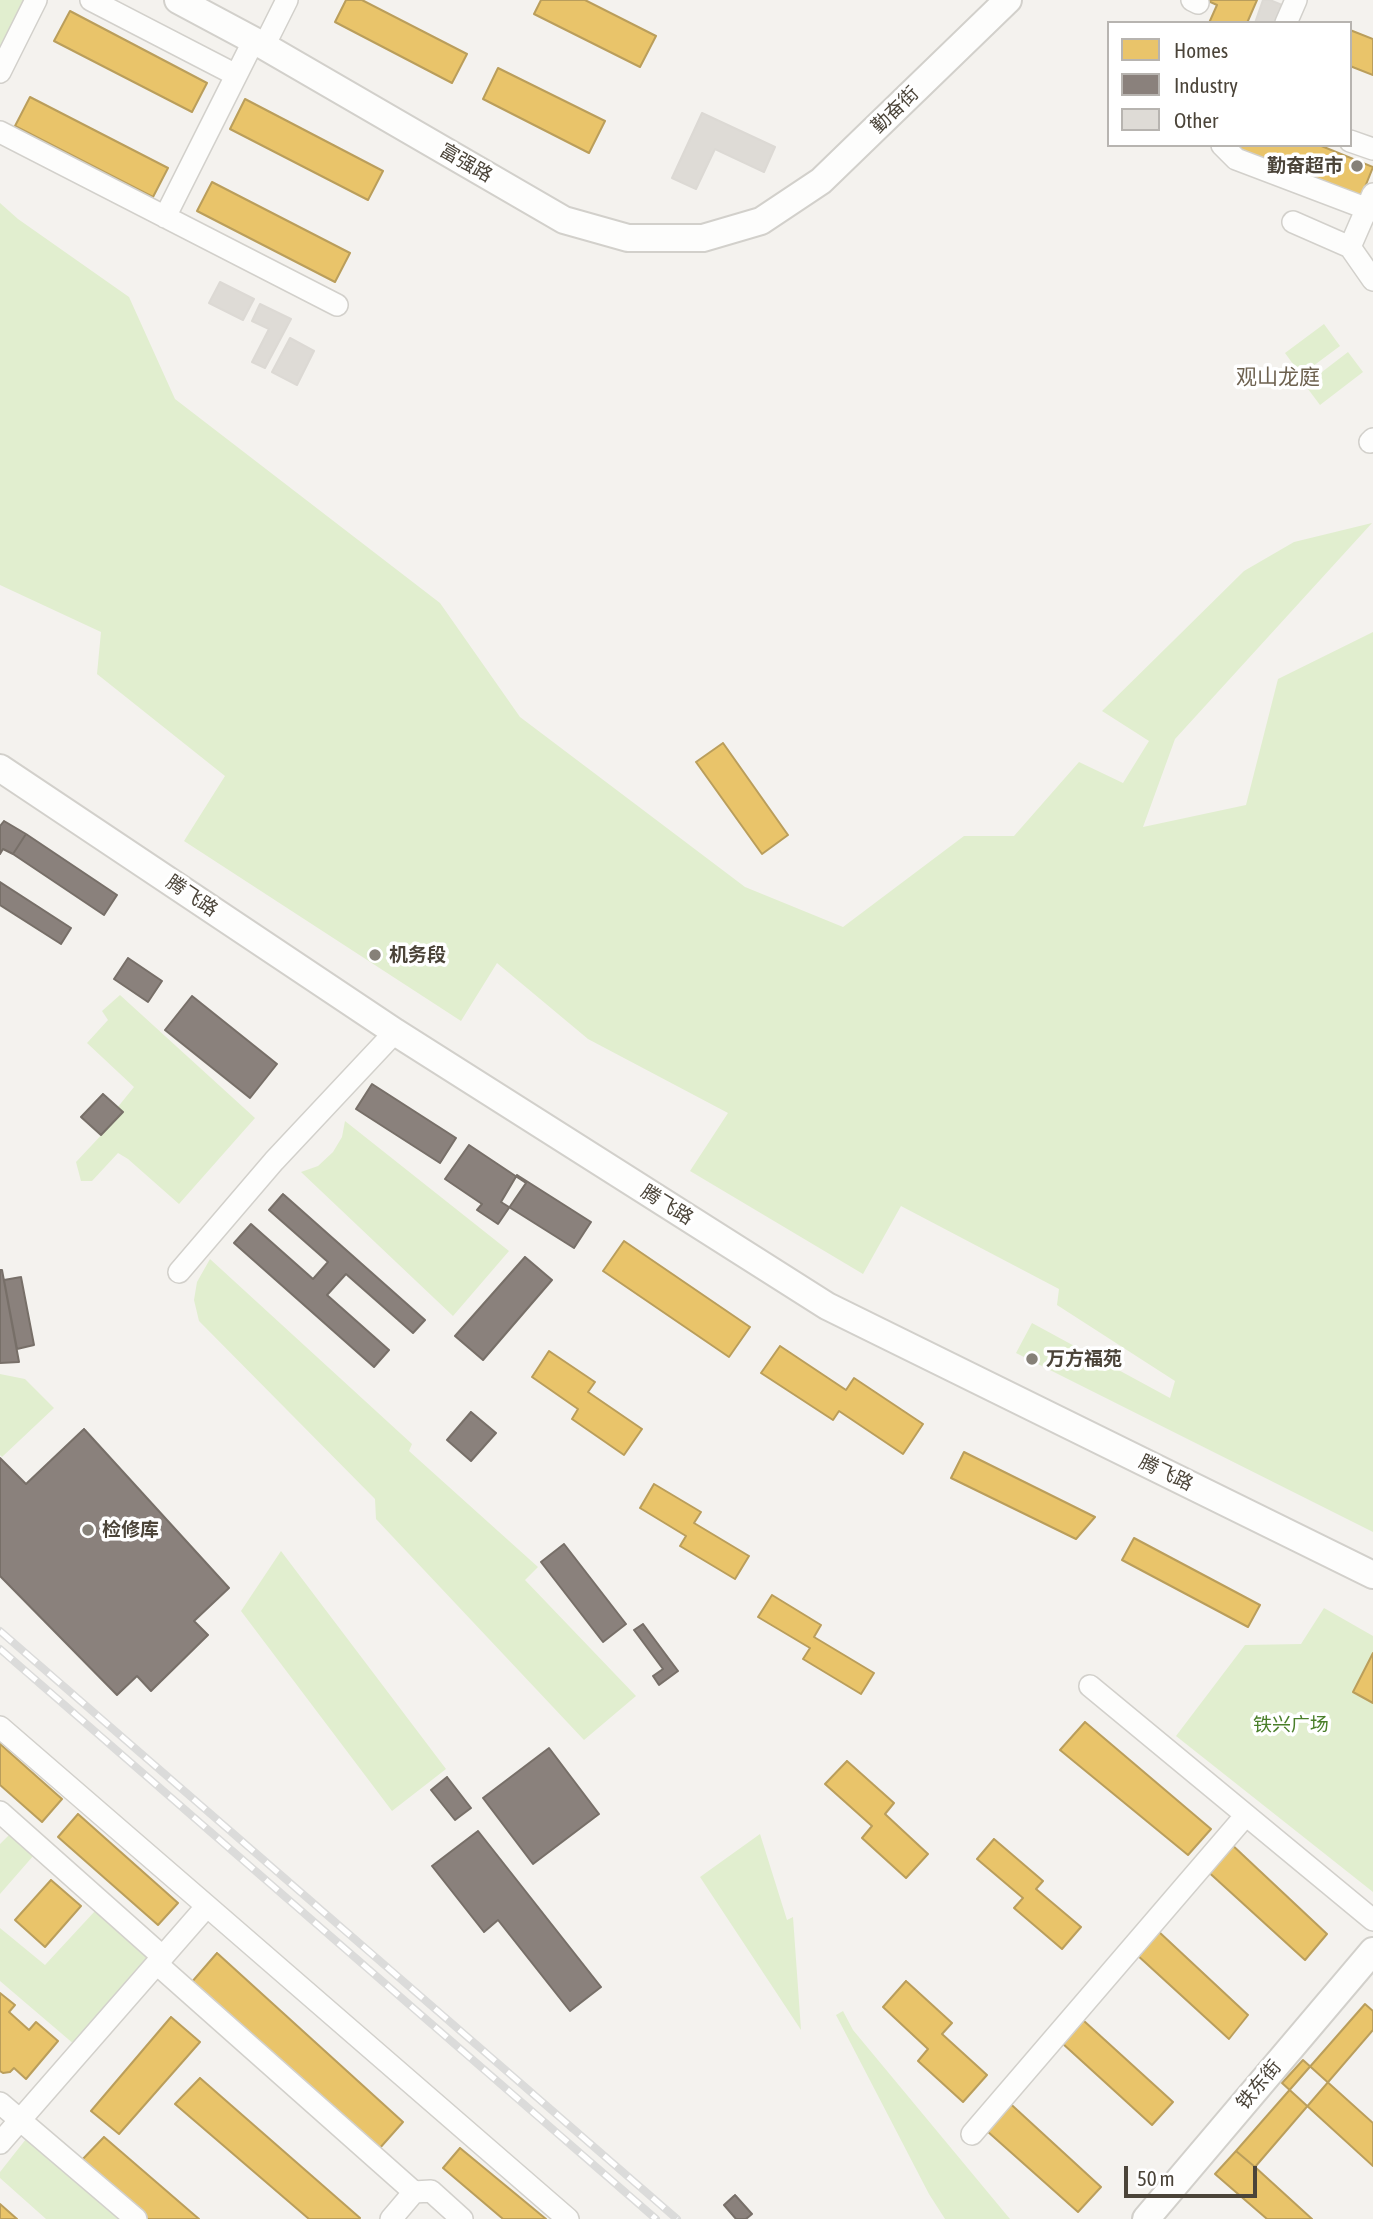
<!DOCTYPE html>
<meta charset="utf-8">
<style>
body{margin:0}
#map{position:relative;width:1373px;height:2219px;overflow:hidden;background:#f4f2ee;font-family:"Asap Condensed",sans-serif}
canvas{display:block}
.legend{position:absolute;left:1107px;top:21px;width:245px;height:126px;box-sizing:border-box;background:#fff;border:2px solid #b7b4b0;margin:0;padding:9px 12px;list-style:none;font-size:21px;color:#4b4439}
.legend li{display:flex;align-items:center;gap:14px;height:35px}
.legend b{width:35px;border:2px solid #b7b4b0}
.scale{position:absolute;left:1124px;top:2166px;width:133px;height:32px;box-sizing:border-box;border:4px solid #4b4439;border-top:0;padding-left:9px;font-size:21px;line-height:24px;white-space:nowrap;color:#4b4439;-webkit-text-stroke:5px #fff;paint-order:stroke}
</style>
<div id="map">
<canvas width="1373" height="2219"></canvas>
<ul class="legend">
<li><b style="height:19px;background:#e9c46a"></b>Homes</li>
<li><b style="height:19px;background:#8a817c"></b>Industry</li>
<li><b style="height:19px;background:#dedbd6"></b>Other</li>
</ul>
<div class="scale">50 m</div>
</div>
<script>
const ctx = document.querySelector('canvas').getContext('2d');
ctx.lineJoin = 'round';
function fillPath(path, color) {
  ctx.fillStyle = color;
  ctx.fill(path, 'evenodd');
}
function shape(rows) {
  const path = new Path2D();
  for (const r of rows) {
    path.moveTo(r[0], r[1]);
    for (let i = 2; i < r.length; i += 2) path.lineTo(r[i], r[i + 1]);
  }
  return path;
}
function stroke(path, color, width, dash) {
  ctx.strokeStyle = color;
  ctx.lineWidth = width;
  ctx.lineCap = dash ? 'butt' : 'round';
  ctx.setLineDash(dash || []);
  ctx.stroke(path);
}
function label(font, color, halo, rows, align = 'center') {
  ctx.font = font + ' "Asap Condensed","Noto Sans SC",sans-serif';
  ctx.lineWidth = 7;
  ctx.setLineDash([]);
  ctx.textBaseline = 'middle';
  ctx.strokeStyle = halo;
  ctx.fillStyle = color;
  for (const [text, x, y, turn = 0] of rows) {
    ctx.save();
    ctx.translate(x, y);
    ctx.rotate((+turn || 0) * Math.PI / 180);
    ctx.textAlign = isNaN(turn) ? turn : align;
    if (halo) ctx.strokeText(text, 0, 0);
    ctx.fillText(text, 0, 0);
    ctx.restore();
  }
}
fillPath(shape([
 [0,0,25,0,0,47],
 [0,203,18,219,129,297,175,399,440,603,520,717,745,887,843,927,964,836,1014,836,1079,762,1123,783,1149,741,1102,711,1244,571,1294,542,1372,523,1175,739,1143,827,1246,805,1278,679,1373,632,1373,1532,1016,1353,1032,1323,1170,1398,1175,1381,1057,1305,1059,1289,901,1206,863,1274,690,1171,728,1113,588,1039,497,963,461,1021,184,841,225,776,97,674,101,632,0,585],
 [1324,324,1340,346,1301,375,1285,353],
 [1348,352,1363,372,1320,405,1305,385],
 [120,995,255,1118,179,1204,128,1159,118,1153,92,1181,81,1181,76,1162,122,1113,117,1108,134,1087,87,1043,108,1020,102,1011],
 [345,1121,509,1251,453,1316,301,1172,318,1166,333,1152,342,1137],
 [210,1259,412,1444,409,1451,538,1567,525,1580,636,1696,584,1740,376,1519,375,1499,199,1321,194,1300,197,1282],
 [0,1374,25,1379,54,1408,2,1457,0,1455],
 [281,1551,446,1769,392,1811,241,1611],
 [1324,1608,1373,1636,1373,1892,1176,1736,1245,1645,1301,1644],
 [760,1834,787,1920,793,1917,801,2030,700,1877],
 [9,1835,34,1855,0,1894,0,1844],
 [95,1911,147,1957,75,2045,0,1981,0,1928,45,1965],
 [843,2011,853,2030,1010,2219,945,2219,929,2194,836,2015],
 [26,2139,119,2219,46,2219,0,2178,0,2172]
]), '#e1eecf');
const homes = shape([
 [346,0,362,0,467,54,452,83,335,22,346,0],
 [541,0,585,0,656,36,640,67,534,14,541,0],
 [1206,0,1257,0,1247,23,1209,23,1217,5,1206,0],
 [70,11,207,83,192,112,54,41,70,11],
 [1350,30,1373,39,1373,75,1350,66,1350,30],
 [498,68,605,121,589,153,483,99,498,68],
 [30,97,168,168,153,197,15,126,30,97],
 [245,99,383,171,368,200,230,129,245,99],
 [1232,145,1319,145,1373,167,1361,197,1231,148,1232,145],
 [212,182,350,253,335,282,197,211,212,182],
 [723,743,788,835,762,854,696,762,723,743],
 [624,1241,750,1327,729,1357,603,1271,624,1241],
 [780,1346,846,1390,854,1378,923,1424,903,1454,839,1411,833,1420,761,1373,780,1346],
 [549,1351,595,1382,588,1392,642,1429,624,1455,572,1419,578,1409,532,1377,549,1351],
 [964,1452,1095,1517,1076,1539,951,1478,964,1452],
 [654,1484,701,1512,694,1523,749,1556,735,1579,680,1546,686,1536,640,1508,654,1484],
 [1134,1538,1260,1605,1248,1627,1122,1560,1134,1538],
 [772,1595,821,1625,814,1637,874,1673,861,1694,803,1659,810,1648,758,1617,772,1595],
 [1373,1653,1373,1703,1353,1692,1373,1653],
 [1085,1722,1211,1829,1188,1855,1060,1750,1085,1722],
 [0,1744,62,1799,42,1822,0,1785,0,1744],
 [847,1761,894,1803,885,1814,928,1854,906,1878,862,1838,872,1826,825,1784,847,1761],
 [78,1814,178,1903,158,1925,58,1837,78,1814],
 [994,1839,1043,1881,1036,1889,1081,1927,1062,1949,1014,1908,1023,1898,977,1859,994,1839],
 [1229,1842,1327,1934,1305,1960,1204,1868,1229,1842],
 [51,1880,81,1906,45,1947,15,1920,51,1880],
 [1158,1931,1248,2015,1229,2039,1136,1954,1158,1931],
 [217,1953,403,2122,379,2149,191,1983,217,1953],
 [906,1981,952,2023,942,2034,987,2075,963,2102,918,2061,928,2049,883,2007,906,1981],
 [0,1993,15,2005,9,2012,29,2030,36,2022,58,2041,26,2079,14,2068,10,2072,3,2073,0,2071,0,1993],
 [1365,2004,1373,2011,1373,2030,1255,2167,1236,2151,1365,2004],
 [1073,2011,1173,2102,1152,2125,1051,2033,1073,2011],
 [171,2017,200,2042,119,2134,91,2111,171,2017],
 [1303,2060,1373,2123,1373,2166,1282,2083,1303,2060],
 [200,2078,360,2218,359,2219,309,2219,175,2104,200,2078],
 [1003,2097,1101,2187,1078,2212,978,2123,1003,2097],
 [104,2137,199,2219,147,2219,79,2163,104,2137],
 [460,2148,546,2219,503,2219,443,2168,460,2148],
 [1236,2151,1255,2167,1312,2219,1267,2219,1215,2174,1236,2151],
 [0,2204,17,2219,0,2219,0,2204]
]);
fillPath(homes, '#e9c46a');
stroke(homes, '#ba9e5b', 2);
const industry = shape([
 [4,821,26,834,13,854,3,849,0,854,0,826,4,821],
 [26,834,117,895,104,915,13,854,26,834],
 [0,882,71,928,61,944,0,905,0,882],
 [128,958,162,981,148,1002,114,979,128,958],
 [192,996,277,1064,250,1098,165,1030,192,996],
 [372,1084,456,1138,440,1163,356,1109,372,1084],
 [103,1094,123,1112,101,1135,81,1117,103,1094],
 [469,1145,526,1183,498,1224,477,1210,482,1204,445,1179,469,1145],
 [517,1175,591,1222,574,1248,501,1202,517,1175],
 [283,1194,425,1320,413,1333,346,1274,327,1295,389,1350,374,1367,234,1243,251,1224,313,1279,328,1262,269,1210,283,1194],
 [525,1257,552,1280,483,1360,455,1336,525,1257],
 [0,1270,2,1270,19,1362,0,1363,0,1270],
 [21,1277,34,1345,17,1349,4,1280,21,1277],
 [471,1412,496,1433,471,1461,447,1440,471,1412],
 [84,1429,229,1588,194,1621,208,1635,151,1691,137,1676,117,1695,0,1576,0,1458,26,1484,84,1429],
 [564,1544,626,1624,603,1642,541,1562,564,1544],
 [643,1624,678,1671,659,1685,653,1676,663,1669,634,1630,643,1624],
 [549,1748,599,1814,533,1864,483,1798,549,1748],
 [447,1777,471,1808,455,1820,431,1790,447,1777],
 [478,1831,601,1987,570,2011,498,1920,484,1932,432,1866,478,1831],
 [735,2195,752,2214,746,2219,736,2219,724,2205,735,2195]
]);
fillPath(industry, '#8a817c');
stroke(industry, '#776f68', 2);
const building = shape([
 [1263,0,1270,0,1282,5,1275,23,1255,23,1263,0],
 [702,113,775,147,764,172,715,149,696,189,672,178,702,113],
 [220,282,254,299,243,320,209,303,220,282],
 [260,304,291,319,265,368,252,362,269,329,252,321,260,304],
 [290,338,314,351,297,385,272,372,290,338]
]);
fillPath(building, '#dedbd6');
stroke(building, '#dcd9d4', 2);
const minor = shape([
 [91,0,236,75],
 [1192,0,1198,3],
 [1286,23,1296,0],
 [264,46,287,0],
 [0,72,36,0],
 [0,132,337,305],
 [1350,141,1373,149],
 [1222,145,1236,159,1373,211],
 [165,217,254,40],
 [1293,222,1350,247,1373,194],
 [1350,247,1373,280],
 [1370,442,1373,439],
 [179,1272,274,1161,395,1032],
 [1090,1686,1373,1920],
 [0,1727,207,1906,0,2143],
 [0,1812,163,1957],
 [207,1906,568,2219],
 [157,1964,414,2192],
 [0,2103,136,2219],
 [972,2134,1246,1815],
 [391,2219,414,2192,431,2191,462,2219]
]);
const tertiary = shape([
 [178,0,264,46,564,220,628,238,703,238,761,221,821,181,1008,0],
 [0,768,395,1032,827,1306,1373,1575],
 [1146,2219,1373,1951]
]);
stroke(minor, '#d2d0cb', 24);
stroke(tertiary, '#d2d0cb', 30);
stroke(minor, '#fdfdfc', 21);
stroke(tertiary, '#fdfdfc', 26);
const rail = shape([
 [0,1631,677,2219],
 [0,1649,656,2219]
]);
stroke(rail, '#dbdbda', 8);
stroke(rail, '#fff', 5, [16]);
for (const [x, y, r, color] of [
 [1357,166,7,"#868178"],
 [375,955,7,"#868178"],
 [1032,1359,7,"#868178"],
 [88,1530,7,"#868178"]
]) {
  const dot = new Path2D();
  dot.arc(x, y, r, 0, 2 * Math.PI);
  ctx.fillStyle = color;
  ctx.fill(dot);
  stroke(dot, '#fff', 2.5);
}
label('19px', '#4b4439', '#fff', [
 ["勤奋街",895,110,-44],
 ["富强路",466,163,30],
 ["腾飞路",192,896,34],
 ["腾飞路",667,1205,32],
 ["腾飞路",1166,1473,26],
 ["铁东街",1259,2085,-50]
]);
label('bold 19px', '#4b4439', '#fff', [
 ["勤奋超市",1343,166,"right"],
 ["机务段",389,955],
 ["万方福苑",1046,1359],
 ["检修库",102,1530]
], 'left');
label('19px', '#4a7f2a', '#fff', [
 ["铁兴广场",1291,1725]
]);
label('21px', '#6e6250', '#fff', [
 ["观山龙庭",1278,377]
]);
</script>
